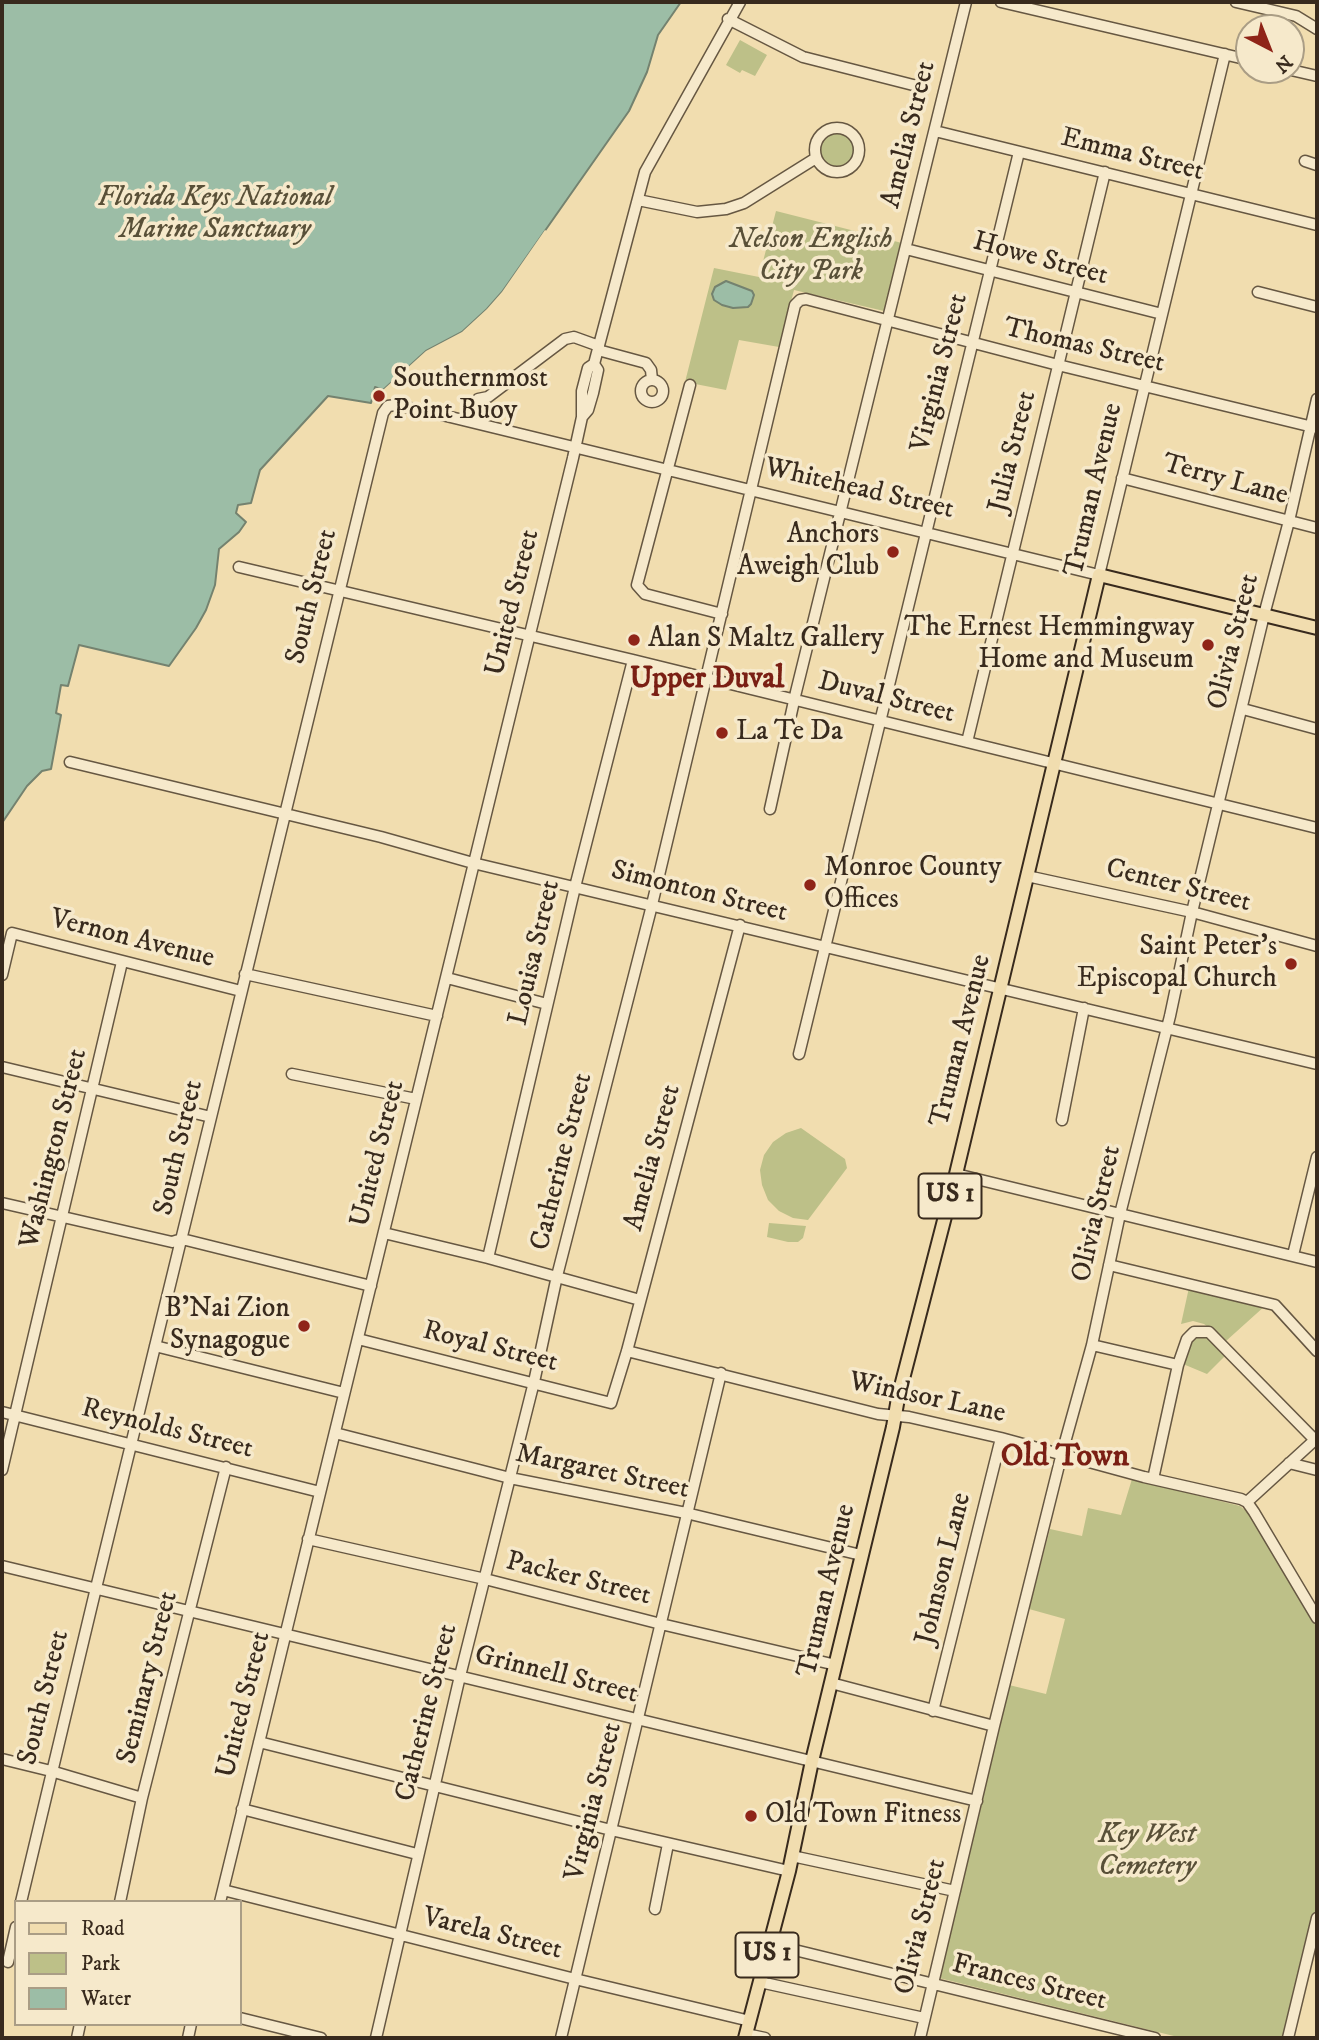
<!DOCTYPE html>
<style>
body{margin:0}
#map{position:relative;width:1319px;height:2040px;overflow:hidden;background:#f1ddaf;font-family:"IM FELL DW Pica",serif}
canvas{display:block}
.frame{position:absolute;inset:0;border:4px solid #382a1d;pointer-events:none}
.legend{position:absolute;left:14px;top:1900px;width:228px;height:126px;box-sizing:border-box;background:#f6e9cb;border:2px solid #aa9d85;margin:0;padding:9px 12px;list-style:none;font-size:21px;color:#382a1d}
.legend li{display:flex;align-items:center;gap:14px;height:35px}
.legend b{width:35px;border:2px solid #aa9d85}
.north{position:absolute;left:1235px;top:14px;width:70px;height:70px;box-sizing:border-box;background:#f6e9cb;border:2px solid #aa9d85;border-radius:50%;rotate:138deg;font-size:19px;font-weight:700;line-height:28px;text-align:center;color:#382a1d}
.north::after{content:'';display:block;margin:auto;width:24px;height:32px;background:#8f2418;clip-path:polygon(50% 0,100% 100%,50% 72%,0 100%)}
</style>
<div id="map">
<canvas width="1319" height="2040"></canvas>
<div class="frame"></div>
<ul class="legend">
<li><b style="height:9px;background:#f1ddaf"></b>Road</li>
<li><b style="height:19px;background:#bdc088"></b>Park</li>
<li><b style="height:19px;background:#9cbda6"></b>Water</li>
</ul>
<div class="north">N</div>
</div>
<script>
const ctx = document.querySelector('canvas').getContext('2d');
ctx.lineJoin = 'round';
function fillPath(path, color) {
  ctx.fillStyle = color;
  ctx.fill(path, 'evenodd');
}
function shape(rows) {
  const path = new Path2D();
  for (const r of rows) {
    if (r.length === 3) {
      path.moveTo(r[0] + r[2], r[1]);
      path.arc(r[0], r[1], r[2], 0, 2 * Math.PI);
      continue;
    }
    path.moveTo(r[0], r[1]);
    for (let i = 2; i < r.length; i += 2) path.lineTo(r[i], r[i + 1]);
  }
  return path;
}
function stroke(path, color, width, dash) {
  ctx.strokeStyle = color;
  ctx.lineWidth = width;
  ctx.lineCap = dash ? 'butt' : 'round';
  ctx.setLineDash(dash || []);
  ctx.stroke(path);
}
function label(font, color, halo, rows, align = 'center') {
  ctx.font = font + ' "IM FELL DW Pica",serif';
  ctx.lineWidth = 7;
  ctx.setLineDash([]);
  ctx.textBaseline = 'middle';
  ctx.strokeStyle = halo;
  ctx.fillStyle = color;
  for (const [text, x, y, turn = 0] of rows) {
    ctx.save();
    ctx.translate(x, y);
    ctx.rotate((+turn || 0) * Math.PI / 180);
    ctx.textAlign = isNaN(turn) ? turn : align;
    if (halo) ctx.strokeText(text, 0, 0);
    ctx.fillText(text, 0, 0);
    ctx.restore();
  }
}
fillPath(shape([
 [740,40,767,55,755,76,742,70,740,73,726,65],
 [837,150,17],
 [776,211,902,243,884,311,794,290,779,347,739,340,726,390,685,382,714,268,759,277],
 [801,1128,845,1159,847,1168,808,1220,793,1218,779,1211,768,1200,762,1185,760,1170,764,1155,773,1142,786,1133],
 [769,1223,806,1226,803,1238,798,1242,788,1242,767,1237],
 [1190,1283,1266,1305,1226,1341,1204,1324,1193,1321,1181,1324],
 [1205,1335,1226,1355,1207,1374,1183,1364,1194,1336],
 [1132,1479,1240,1506,1248,1513,1317,1626,1317,1904,1284,2038,1182,2038,939,1978,1009,1685,1046,1694,1065,1619,1029,1609,1050,1529,1082,1536,1088,1508,1121,1515]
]), '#bdc088');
const water = shape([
 [2,2,681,2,658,35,647,72,629,111,502,292,487,309,462,332,426,351,383,390,375,387,371,403,328,396,260,470,251,503,238,505,236,513,246,522,239,532,219,549,215,585,206,610,196,628,169,666,79,645,68,686,61,685,56,713,61,715,51,769,42,771,27,786,2,823,2,2],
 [726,281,752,291,754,295,751,304,748,307,733,308,722,305,714,300,712,294,715,287,726,281]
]);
fillPath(water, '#9cbda6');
stroke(water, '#74826f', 2);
fillPath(shape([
 [545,230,548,232,505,294,490,311,464,335,428,354,387,391,383,390,426,351,462,332,487,309,502,292]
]), '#f1ddaf');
const minor = shape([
 [1001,2,1249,60],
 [1236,2,1296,16,1317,29],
 [728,19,803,57,921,87],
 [1291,70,1317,76],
 [837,150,22],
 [935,131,1317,225],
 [1305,161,1317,165],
 [638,200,697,212,726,209,744,203,816,158],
 [906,249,1162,314],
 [1258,292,1317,307],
 [598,350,646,363,651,370,652,380],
 [652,391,11],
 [690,385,637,585,645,594,722,614],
 [478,399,488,397,565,339,574,337,599,346],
 [582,417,588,410,593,393,598,370,594,364],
 [1122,478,1317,528],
 [239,567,633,660,1317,828],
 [1243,709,1317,729],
 [967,742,1105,172],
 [70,762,381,837,473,863,1317,1064],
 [770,809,796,692,966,2],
 [1027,876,1192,912,1317,946],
 [245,974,437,1016],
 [2,975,12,933,241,991],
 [447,978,547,1004],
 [799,1054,1019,152],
 [2,1067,211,1117],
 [292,1074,416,1099],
 [1062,1120,1084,1008],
 [956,1174,1317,1262],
 [2,1203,172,1242,182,1239,371,1286],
 [384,1233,488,1258,640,1300],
 [1293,1255,1317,1157],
 [488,1258,575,887,633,660],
 [1109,1265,1275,1305,1317,1351],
 [358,1339,611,1403,627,1351,740,925],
 [1092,1345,1178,1365],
 [155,1346,344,1393],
 [627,1351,878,1414,909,1417,1001,1438,1144,1477,1241,1499,1247,1502,1254,1512,1317,1618],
 [2,1412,320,1492],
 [335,1433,510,1478,686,1513,861,1555],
 [1289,1463,1317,1470],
 [2,1470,122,962],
 [1153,1479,1178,1365,1187,1339,1194,1332,1209,1332,1315,1440],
 [1247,1502,1317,1438],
 [308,1539,485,1579,661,1624,836,1665],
 [2,1566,977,1801],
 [831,1683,994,1726],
 [933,1711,1001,1438],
 [259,1742,611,1830,789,1871],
 [2,1759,51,1771,142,1798],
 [242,1809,417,1854],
 [792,1856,955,1891],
 [223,1890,575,1979,750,2021],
 [21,1902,96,1588,383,413,388,406,396,405,434,413,1099,575,1225,54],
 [120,1902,142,1798,226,1467],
 [220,1902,573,458,582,417,582,391,588,368,594,364,645,172,740,2],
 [655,1909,668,1844],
 [770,1944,1155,2038],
 [8,1962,16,1927],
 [760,1982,924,2018],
 [240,2018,321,2038],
 [746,2034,765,2038],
 [77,2038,80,2024],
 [188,2038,191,2024],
 [376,2038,460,1676,534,1382,557,1276,650,913,795,305,800,300,806,299,1058,365,1317,428],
 [561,2038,721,1373],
 [920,2038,994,1726,1062,1453,1092,1345,1120,1214,1170,1016,1192,912,1264,615,1289,521,1317,399],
 [1288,2038,1317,1918]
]);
const major = shape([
 [745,2038,789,1871,812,1761,893,1427,898,1398,956,1174,1099,575,1317,628]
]);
stroke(minor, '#665742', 13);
stroke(major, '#382a1d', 16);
stroke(minor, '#f6e9cb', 10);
stroke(major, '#f1ddaf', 12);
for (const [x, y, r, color] of [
 [379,396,7,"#8f2418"],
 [893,552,7,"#8f2418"],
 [634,640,7,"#8f2418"],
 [1208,645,7,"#8f2418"],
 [722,733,7,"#8f2418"],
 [810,885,7,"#8f2418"],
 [1291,964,7,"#8f2418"],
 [304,1326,7,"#8f2418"],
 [751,1816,7,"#8f2418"]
]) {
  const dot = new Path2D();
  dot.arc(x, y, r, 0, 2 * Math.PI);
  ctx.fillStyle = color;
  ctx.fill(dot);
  stroke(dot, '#f6e9cb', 2.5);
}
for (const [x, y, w] of [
 [950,1196,63],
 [767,1955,63]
]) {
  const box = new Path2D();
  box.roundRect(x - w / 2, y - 22.5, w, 45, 5);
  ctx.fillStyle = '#f6e9cb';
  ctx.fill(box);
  stroke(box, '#382a1d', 2);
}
label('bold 26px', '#382a1d', null, [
 ["US 1",950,1196],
 ["US 1",767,1955]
]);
label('28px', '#382a1d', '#f6e9cb', [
 ["Amelia Street",910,135,-76],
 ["Emma Street",1132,156,14],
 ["Howe Street",1040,260,15],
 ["Thomas Street",1084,347,13],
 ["Virginia Street",941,373,-76],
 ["Julia Street",1014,452,-76],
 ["Terry Lane",1225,481,15],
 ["Whitehead Street",859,490,13],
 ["Truman Avenue",1095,490,-77],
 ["South Street",313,597,-76],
 ["United Street",514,603,-76],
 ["Olivia Street",1235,642,-76],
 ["Duval Street",886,699,14],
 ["Center Street",1178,887,14],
 ["Simonton Street",699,893,14],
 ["Vernon Avenue",132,940,14],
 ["Louisa Street",536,953,-77],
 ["Truman Avenue",962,1041,-76],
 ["South Street",180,1148,-77],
 ["Washington Street",55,1149,-76],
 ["United Street",379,1154,-76],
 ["Amelia Street",654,1158,-75],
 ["Catherine Street",563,1162,-76],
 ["Olivia Street",1098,1214,-77],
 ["Royal Street",490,1348,14],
 ["Windsor Lane",927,1399,12],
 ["Reynolds Street",167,1430,14],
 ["Margaret Street",602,1473,12],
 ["Johnson Lane",945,1569,-76],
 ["Packer Street",578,1580,14],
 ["Truman Avenue",828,1591,-77],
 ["Grinnell Street",556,1676,14],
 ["Seminary Street",149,1678,-76],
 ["South Street",45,1698,-76],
 ["United Street",245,1705,-76],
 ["Catherine Street",428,1713,-76],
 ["Virginia Street",595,1802,-76],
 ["Olivia Street",922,1927,-76],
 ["Varela Street",492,1935,14],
 ["Frances Street",1029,1984,14]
]);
label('italic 28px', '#595038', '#f6e9cb', [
 ["Florida Keys National",215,199],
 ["Marine Sanctuary",215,231],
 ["Nelson English",811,241],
 ["City Park",811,273],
 ["Key West",1147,1836],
 ["Cemetery",1147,1868]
]);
label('28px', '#382a1d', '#f6e9cb', [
 ["Southernmost",393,380],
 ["Point Buoy",393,412],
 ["Anchors",879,536,"right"],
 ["Aweigh Club",879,568,"right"],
 ["The Ernest Hemmingway",1194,629,"right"],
 ["Home and Museum",1194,661,"right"],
 ["Alan S Maltz Gallery",648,640],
 ["La Te Da",736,733],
 ["Monroe County",824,869],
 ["Offices",824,901],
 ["Saint Peter's",1277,948,"right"],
 ["Episcopal Church",1277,980,"right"],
 ["B'Nai Zion",290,1310,"right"],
 ["Synagogue",290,1342,"right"],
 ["Old Town Fitness",765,1816]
], 'left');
label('bold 30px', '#7a1f14', '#f6e9cb', [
 ["Upper Duval",707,681]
]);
label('bold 32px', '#7a1f14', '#f6e9cb', [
 ["Old Town",1065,1458]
]);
</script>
